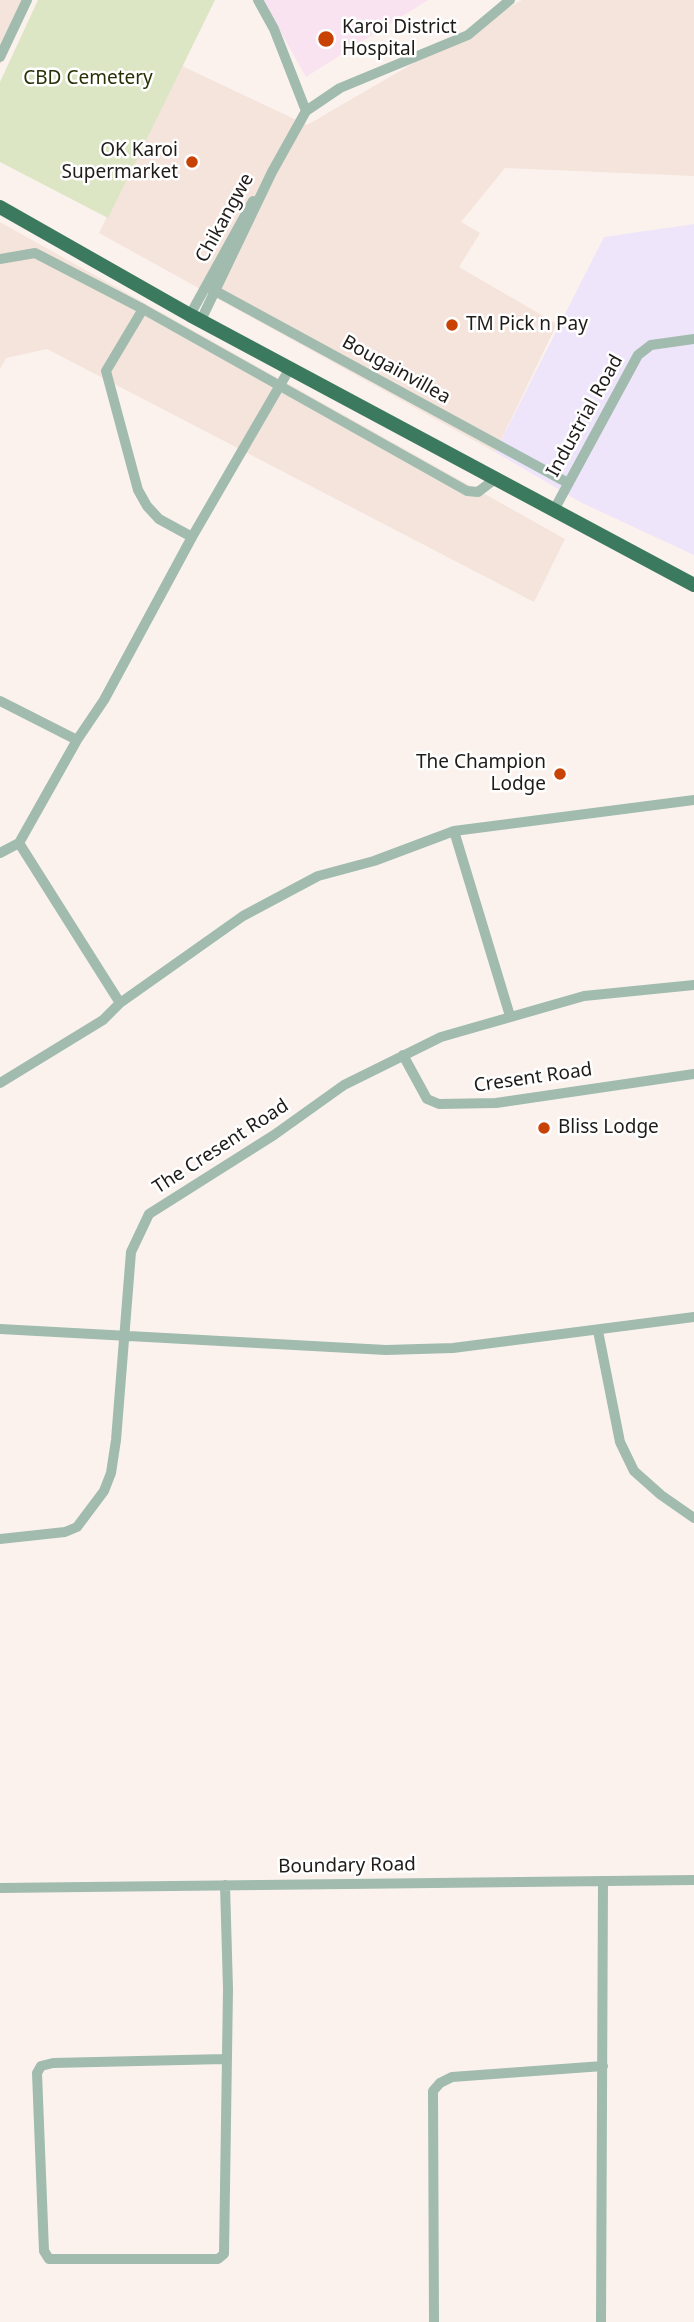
<!DOCTYPE html>
<style>
body{margin:0}
canvas{display:block;background:#fbf2ed}
</style>
<canvas width="694" height="2322"></canvas>
<script>
const ctx = document.querySelector('canvas').getContext('2d');
ctx.lineJoin = 'round';
function fillPath(path, color) {
  ctx.fillStyle = color;
  ctx.fill(path, 'evenodd');
}
function shape(rows) {
  const path = new Path2D();
  for (const r of rows) {
    path.moveTo(r[0], r[1]);
    for (let i = 2; i < r.length; i += 2) path.lineTo(r[i], r[i + 1]);
  }
  return path;
}
function stroke(path, color, width, dash) {
  ctx.strokeStyle = color;
  ctx.lineWidth = width;
  ctx.lineCap = dash ? 'butt' : 'round';
  ctx.setLineDash(dash || []);
  ctx.stroke(path);
}
function label(font, color, halo, rows, align = 'center') {
  ctx.font = font + ' "Noto Sans",sans-serif';
  ctx.lineWidth = 5;
  ctx.setLineDash([]);
  ctx.textBaseline = 'middle';
  ctx.strokeStyle = halo;
  ctx.fillStyle = color;
  for (const [text, x, y, turn = 0] of rows) {
    ctx.save();
    ctx.translate(x, y);
    ctx.rotate((+turn || 0) * Math.PI / 180);
    ctx.textAlign = isNaN(turn) ? turn : align;
    if (halo) ctx.strokeText(text, 0, 0);
    ctx.fillText(text, 0, 0);
    ctx.restore();
  }
}
fillPath(shape([
 [0,0,31,0,0,65],
 [522,0,694,0,694,176,505,168,461,222,480,233,459,267,557,324,495,452,99,233,182,66,307,125],
 [0,222,565,539,534,602,47,349,6,358,0,369]
]), '#f5e4dc');
fillPath(shape([
 [694,224,694,555,582,503,495,452,604,237]
]), '#efe5fa');
fillPath(shape([
 [263,0,428,0,306,77]
]), '#f9e3f0');
fillPath(shape([
 [38,0,215,0,108,218,0,162,0,82]
]), '#dce6c4');
stroke(shape([
 [258,0,274,29,306,111],
 [0,57,27,0],
 [0,259,35,253,143,309,467,491,478,492,495,479],
 [208,287,568,483],
 [143,309,106,371,138,490,147,506,159,519,192,537],
 [190,315,253,201],
 [201,320,272,172,306,111,340,88,468,35,510,0],
 [554,510,638,355,651,345,694,339],
 [0,701,77,740],
 [454,831,510,1016],
 [19,843,120,1003],
 [0,853,19,843,77,740,104,700,192,537,290,368],
 [403,1055,427,1099,439,1104,496,1103,694,1074],
 [0,1083,103,1020,120,1003,243,916,318,876,374,861,454,831,694,800],
 [0,1329,386,1350,453,1348,694,1317],
 [598,1331,620,1442,634,1471,661,1495,694,1518],
 [0,1539,65,1532,77,1527,104,1491,111,1473,116,1440,131,1252,149,1214,274,1135,344,1085,441,1037,584,996,694,985],
 [0,1888,694,1880],
 [225,2059,53,2063,41,2066,37,2073,44,2251,49,2259,218,2259,224,2254,228,1989,225,1885],
 [434,2322,433,2091,440,2083,452,2077,603,2066],
 [601,2322,603,1881]
]), '#a1bcae', 10);
stroke(shape([
 [0,207,190,315,694,585]
]), '#3c7a5f', 14);
for (const [x, y, r, color] of [
 [326,39,9,"#c84204"],
 [192,162,7,"#c84204"],
 [452,325,7,"#c84204"],
 [560,774,7,"#c84204"],
 [544,1128,7,"#c84204"]
]) {
  const dot = new Path2D();
  dot.arc(x, y, r, 0, 2 * Math.PI);
  ctx.fillStyle = color;
  ctx.fill(dot);
  stroke(dot, '#fff', 2.5);
}
label('19px', '#1e1b19', '#fff', [
 ["Karoi District",342,28],
 ["Hospital",342,50],
 ["OK Karoi",178,151,"right"],
 ["Supermarket",178,173,"right"],
 ["TM Pick n Pay",466,325],
 ["The Champion",546,763,"right"],
 ["Lodge",546,785,"right"],
 ["Bliss Lodge",558,1128]
], 'left');
label('19px', '#283105', '#fff', [
 ["CBD Cemetery",88,79]
]);
label('19px', '#1e1b19', '#fff', [
 ["Chikangwe",225,218,-61],
 ["Bougainvillea",396,370,29],
 ["Industrial Road",585,416,-61],
 ["Cresent Road",533,1078,-8],
 ["The Cresent Road",221,1147,-33],
 ["Boundary Road",347,1866,-1]
]);
</script>
